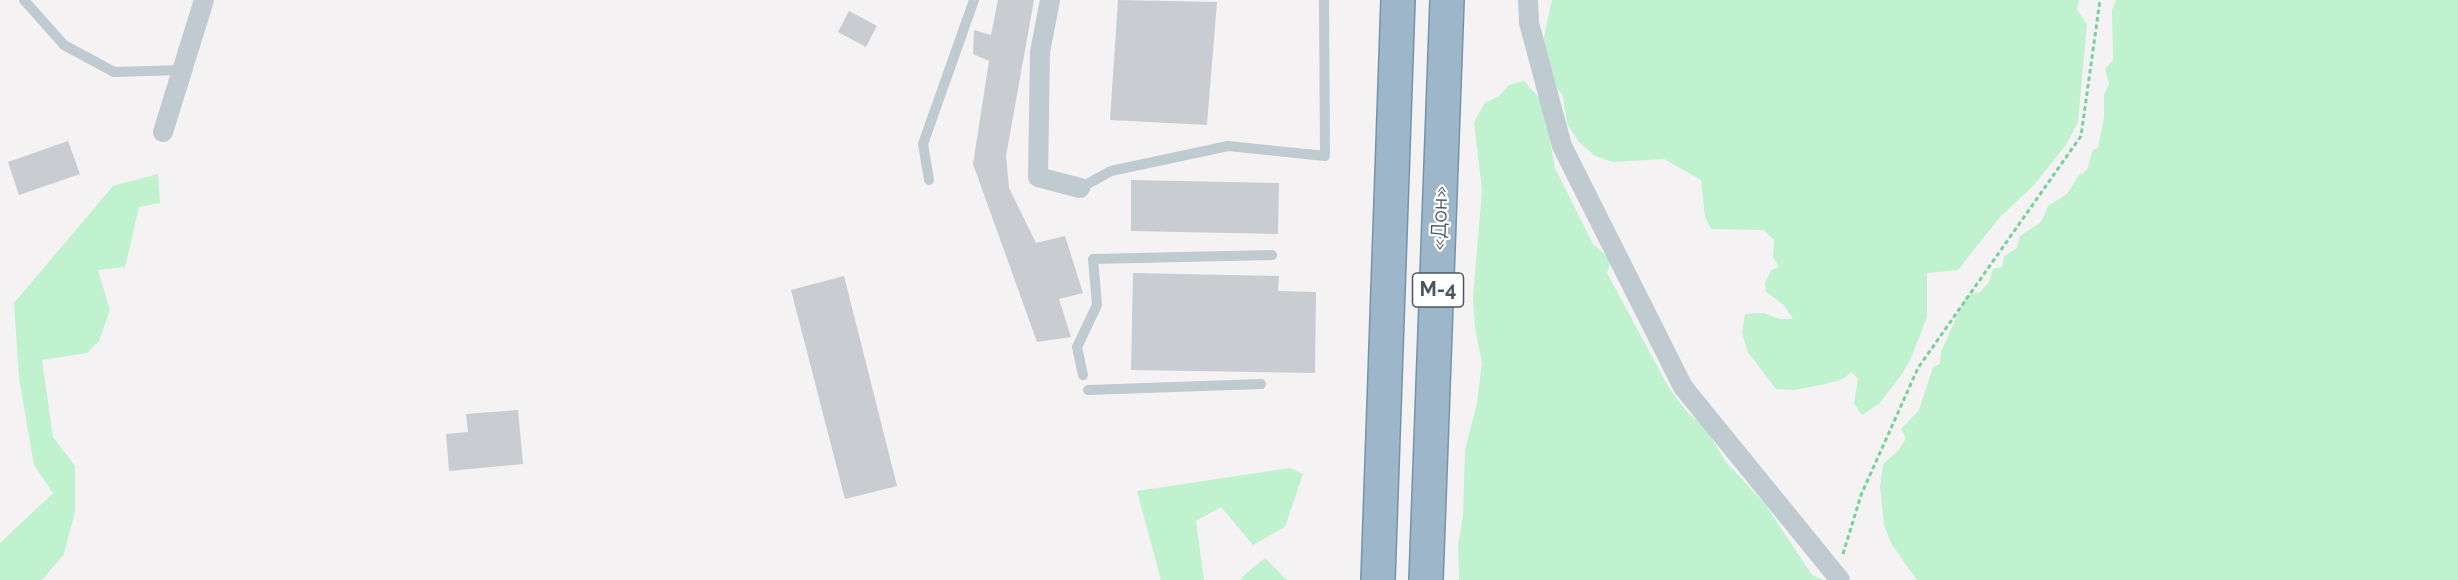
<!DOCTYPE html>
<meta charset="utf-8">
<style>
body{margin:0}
canvas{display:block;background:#f4f2f2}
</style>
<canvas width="2458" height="580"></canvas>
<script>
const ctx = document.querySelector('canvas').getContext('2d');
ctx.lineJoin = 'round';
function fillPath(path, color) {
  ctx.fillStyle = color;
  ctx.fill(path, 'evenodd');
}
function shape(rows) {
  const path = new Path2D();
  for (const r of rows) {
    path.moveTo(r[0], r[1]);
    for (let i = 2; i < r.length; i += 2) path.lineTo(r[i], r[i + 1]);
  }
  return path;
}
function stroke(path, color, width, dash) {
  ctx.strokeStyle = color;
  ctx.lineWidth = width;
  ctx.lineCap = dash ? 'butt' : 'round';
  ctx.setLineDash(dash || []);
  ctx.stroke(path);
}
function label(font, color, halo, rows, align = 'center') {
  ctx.font = font + ' Raleway,sans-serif';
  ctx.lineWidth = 4.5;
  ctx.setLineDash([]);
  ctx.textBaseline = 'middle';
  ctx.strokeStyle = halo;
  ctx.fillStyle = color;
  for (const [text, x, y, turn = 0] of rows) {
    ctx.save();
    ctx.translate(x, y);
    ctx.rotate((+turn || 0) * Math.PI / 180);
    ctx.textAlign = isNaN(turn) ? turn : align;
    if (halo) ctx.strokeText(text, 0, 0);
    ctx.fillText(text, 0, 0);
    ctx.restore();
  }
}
fillPath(shape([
 [1552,0,2079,0,2077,10,2087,24,2078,122,2066,145,2034,185,1999,218,1958,270,1927,273,1927,317,1911,358,1902,374,1879,404,1862,415,1854,403,1858,379,1852,372,1841,380,1821,385,1794,390,1776,389,1747,351,1742,332,1745,314,1763,313,1780,319,1793,319,1784,305,1766,292,1765,283,1771,270,1779,267,1773,257,1774,240,1764,230,1711,229,1705,217,1701,180,1664,159,1612,162,1595,156,1579,142,1567,124,1563,97,1554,83,1543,41],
 [2116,0,2458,0,2458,580,1917,580,1892,545,1884,525,1880,487,1883,464,1899,450,1906,438,1901,429,1919,410,1933,367,1940,364,1941,352,1966,296,1980,292,1989,282,1993,269,2002,267,2004,256,2017,248,2020,236,2041,222,2048,206,2067,194,2079,175,2087,170,2093,150,2098,148,2104,117,2104,95,2109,84,2105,69,2113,60,2112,10],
 [1524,81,1543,102,1555,168,1593,244,1611,260,1607,273,1669,388,1687,412,1705,427,1726,462,1765,504,1812,575,1823,580,1459,580,1458,545,1463,515,1465,449,1477,403,1482,363,1475,328,1473,298,1482,190,1474,122,1485,103,1499,96,1509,85],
 [158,174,160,203,139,207,125,267,98,270,110,310,99,341,87,353,42,360,53,437,75,466,75,512,64,554,42,580,0,580,0,543,53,493,34,465,19,378,14,303,113,186],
 [1290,468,1303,474,1285,527,1253,545,1221,507,1196,521,1204,580,1161,580,1137,491],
 [1265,558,1287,580,1241,580,1244,575]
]), '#c0f2cf');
fillPath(shape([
 [998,0,1034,0,1006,156,1009,188,1036,243,1065,236,1083,293,1059,299,1071,337,1037,342,973,164,989,61,973,54,974,30,991,35],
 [1118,0,1217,2,1207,125,1110,120],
 [849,11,877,26,866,47,838,32],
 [68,141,80,174,19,195,8,162],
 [1131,180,1279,183,1278,234,1131,231],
 [1133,273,1279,276,1278,291,1316,292,1315,373,1131,370],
 [844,276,897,486,845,499,791,290],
 [518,410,523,464,449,471,446,434,468,432,466,414]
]), '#c9cdd1');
const trunk = shape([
 [1378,580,1398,0],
 [1426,580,1447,0]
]);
stroke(trunk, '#7494ad', 36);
stroke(shape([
 [1843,554,1861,495,1918,368,2081,136,2100,0]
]), '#77d19d', 3, [4.5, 3]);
stroke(shape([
 [24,0,64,45,114,72,183,70],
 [929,180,923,144,974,0],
 [1080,188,1111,171,1228,146,1325,156,1324,0],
 [1083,375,1077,347,1097,305,1093,259,1272,255],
 [1088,390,1261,384]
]), '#bfcad1', 10);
stroke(shape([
 [1050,0,1040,52,1038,177,1080,188],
 [1528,0,1529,23,1562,146,1683,387,1840,580],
 [163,132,204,0]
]), '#bfcad1', 20);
stroke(trunk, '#9db6c9', 33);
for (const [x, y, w] of [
 [1438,290,51]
]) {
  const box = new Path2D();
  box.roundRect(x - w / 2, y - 17, w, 34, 4.5);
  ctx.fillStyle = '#fff';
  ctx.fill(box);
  stroke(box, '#495760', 1.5);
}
label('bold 20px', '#495760', null, [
 ["М-4",1438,290]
]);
label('21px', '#495760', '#fff', [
 ["«Дон»",1440,218,-88]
]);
</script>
